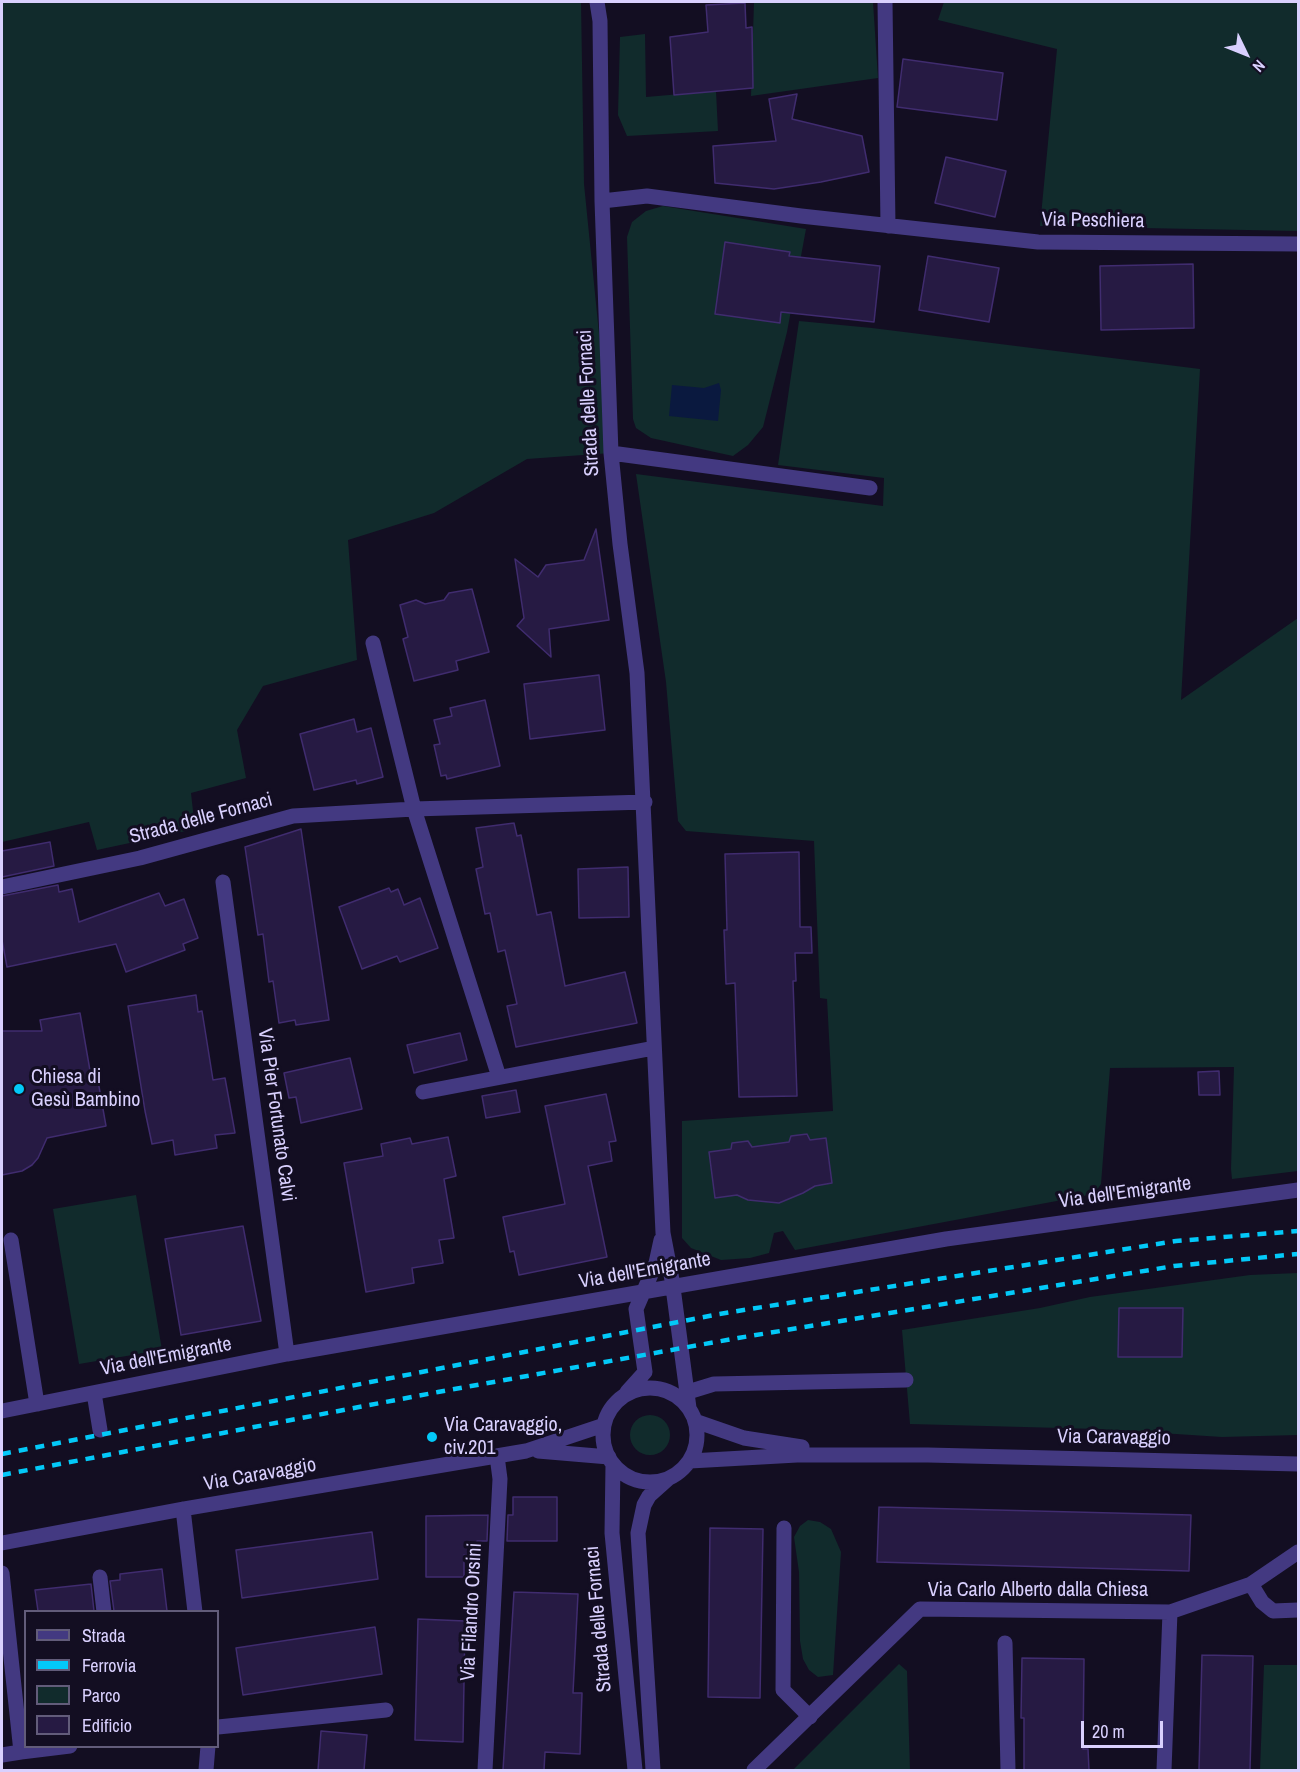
<!DOCTYPE html>
<meta charset="utf-8">
<style>
body{margin:0}
#map{position:relative;width:1300px;height:1772px;overflow:hidden;background:#130e22;font-family:"Archivo Narrow",sans-serif}
canvas{display:block}
.frame{position:absolute;inset:0;border:3px solid #d9d0fe;pointer-events:none}
.legend{position:absolute;left:24px;top:1610px;width:195px;height:138px;box-sizing:border-box;background:#130e22;border:2px solid #625c7a;margin:0;padding:8px 10px;list-style:none;font-size:18px;color:#d9d0fe}
.legend li{display:flex;align-items:center;gap:12px;height:30px}
.legend b{width:30px;border:2px solid #625c7a}
.north{position:absolute;left:1216px;top:24px;width:60px;height:60px;-webkit-text-stroke:4px #130e22;paint-order:stroke;rotate:133deg;font-size:16px;font-weight:700;line-height:24px;text-align:center;color:#d9d0fe}
.north::after{content:'';display:block;margin:auto;width:21px;height:27px;background:#d9d0fe;clip-path:polygon(50% 0,100% 100%,50% 72%,0 100%)}
.scale{position:absolute;left:1081px;top:1721px;width:82px;height:27px;box-sizing:border-box;border:3px solid #d9d0fe;border-top:0;padding-left:8px;font-size:18px;line-height:21px;white-space:nowrap;color:#d9d0fe;-webkit-text-stroke:4px #130e22;paint-order:stroke}
</style>
<div id="map">
<canvas width="1300" height="1772"></canvas>
<div class="frame"></div>
<ul class="legend">
<li><b style="height:8px;background:#433981"></b>Strada</li>
<li><b style="height:8px;background:#03c9f8"></b>Ferrovia</li>
<li><b style="height:16px;background:#112b2c"></b>Parco</li>
<li><b style="height:16px;background:#261a43"></b>Edificio</li>
</ul>
<div class="north">N</div>
<div class="scale">20 m</div>
</div>
<script>
const ctx = document.querySelector('canvas').getContext('2d');
ctx.lineJoin = 'round';
function fillPath(path, color) {
  ctx.fillStyle = color;
  ctx.fill(path, 'evenodd');
}
function shape(rows) {
  const path = new Path2D();
  for (const r of rows) {
    if (r.length === 3) {
      path.moveTo(r[0] + r[2], r[1]);
      path.arc(r[0], r[1], r[2], 0, 2 * Math.PI);
      continue;
    }
    path.moveTo(r[0], r[1]);
    for (let i = 2; i < r.length; i += 2) path.lineTo(r[i], r[i + 1]);
  }
  return path;
}
function stroke(path, color, width, dash) {
  ctx.strokeStyle = color;
  ctx.lineWidth = width;
  ctx.lineCap = dash ? 'butt' : 'round';
  ctx.setLineDash(dash || []);
  ctx.stroke(path);
}
function label(font, color, halo, rows, align = 'center') {
  ctx.font = font + ' "Archivo Narrow",sans-serif';
  ctx.lineWidth = 6;
  ctx.setLineDash([]);
  ctx.textBaseline = 'middle';
  ctx.strokeStyle = halo;
  ctx.fillStyle = color;
  for (const [text, x, y, turn = 0] of rows) {
    ctx.save();
    ctx.translate(x, y);
    ctx.rotate((+turn || 0) * Math.PI / 180);
    ctx.textAlign = isNaN(turn) ? turn : align;
    if (halo) ctx.strokeText(text, 0, 0);
    ctx.fillText(text, 0, 0);
    ctx.restore();
  }
}
fillPath(shape([
 [2,2,581,2,584,184,611,453,527,459,434,513,348,540,357,660,263,686,237,730,246,778,191,793,195,829,97,850,89,822,2,842],
 [754,2,873,2,878,78,751,96],
 [944,2,1298,2,1298,231,1040,226,1057,49,938,20],
 [645,34,646,97,716,91,718,131,627,136,618,115,620,37],
 [663,206,806,229,787,332,763,427,748,445,733,456,651,438,636,428,633,419,627,237,632,222,646,211],
 [799,321,872,328,1200,369,1181,700,1298,618,1298,1171,1232,1179,1231,1169,1234,1067,1110,1068,1101,1184,1094,1194,795,1250,783,1231,774,1233,769,1253,750,1258,721,1260,691,1248,682,1238,682,1121,833,1111,827,999,820,998,814,841,686,831,678,821,666,682,636,474,883,506,884,478,778,465],
 [136,1195,162,1350,79,1364,53,1209],
 [1298,1273,1298,1435,1222,1437,1099,1429,910,1424,902,1330,1040,1308,1090,1297,1250,1275],
 [650,1435,20],
 [808,1520,820,1522,831,1529,841,1552,833,1675,818,1677,809,1670,803,1659,800,1641,799,1572,794,1537,800,1526],
 [899,1664,907,1671,910,1770,793,1770],
 [1264,1665,1298,1665,1298,1770,1260,1770]
]), '#112b2c');
fillPath(shape([
 [719,383,721,390,718,421,669,416,672,385,704,388]
]), '#0a193f');
const building = shape([
 [745,3,746,28,752,27,753,88,674,95,670,37,708,32,706,5,745,3],
 [903,59,1003,73,997,120,897,107,903,59],
 [797,94,792,119,862,136,869,172,821,182,774,189,715,183,713,146,776,141,769,99,797,94],
 [946,157,1006,171,995,217,935,203,946,157],
 [725,242,790,252,789,256,880,266,874,322,781,312,780,323,715,314,725,242],
 [928,256,999,268,989,322,919,310,928,256],
 [1193,264,1194,328,1101,330,1100,266,1193,264],
 [596,529,609,620,549,629,551,657,517,626,524,618,515,559,538,577,546,565,584,560,596,529],
 [472,589,489,652,456,661,458,670,414,681,403,639,408,637,400,605,416,600,425,604,444,600,449,593,472,589],
 [599,675,605,730,530,739,524,684,599,675],
 [485,700,500,766,447,779,446,775,441,776,434,745,440,744,434,720,452,716,450,708,485,700],
 [354,719,357,732,371,728,383,777,357,784,356,780,314,790,300,734,354,719],
 [514,823,517,836,521,835,537,915,551,912,565,986,625,972,637,1023,516,1047,507,1006,517,1004,505,950,498,952,490,913,485,914,476,869,483,867,476,828,514,823],
 [301,829,329,1020,296,1025,295,1020,279,1023,273,981,269,982,263,934,258,935,245,847,301,829],
 [50,842,54,866,2,877,2,851,50,842],
 [799,852,800,927,811,927,812,953,795,953,796,981,793,981,797,1096,739,1097,735,983,726,984,724,930,727,930,725,854,799,852],
 [628,867,629,917,579,918,578,869,628,867],
 [58,885,59,892,72,889,79,922,159,893,165,906,184,899,198,938,183,944,185,950,126,972,116,944,7,967,2,940,2,896,58,885],
 [389,888,391,892,398,889,404,905,420,898,438,948,400,962,397,956,362,969,339,907,389,888],
 [196,995,198,1012,202,1011,213,1080,225,1078,235,1133,215,1135,217,1148,175,1155,173,1140,152,1144,145,1111,128,1006,196,995],
 [80,1013,92,1082,98,1081,106,1126,47,1138,38,1158,32,1165,22,1171,2,1175,2,1031,42,1031,40,1020,80,1013],
 [460,1033,467,1060,414,1073,407,1045,460,1033],
 [350,1058,362,1109,301,1123,296,1097,289,1098,284,1073,350,1058],
 [1219,1071,1220,1095,1199,1095,1198,1072,1219,1071],
 [516,1090,520,1112,486,1118,482,1096,516,1090],
 [606,1094,616,1141,609,1142,612,1161,588,1166,607,1257,519,1275,514,1251,510,1252,503,1217,565,1204,545,1106,606,1094],
 [807,1134,810,1140,826,1138,832,1183,815,1186,803,1193,779,1203,748,1200,737,1195,715,1198,709,1152,731,1149,732,1143,748,1141,752,1147,789,1142,791,1136,807,1134],
 [448,1137,456,1176,444,1179,454,1238,439,1240,443,1263,412,1268,414,1283,366,1292,344,1163,383,1156,381,1144,410,1138,412,1144,448,1137],
 [243,1226,261,1321,181,1335,165,1239,243,1226],
 [1119,1308,1183,1308,1182,1357,1118,1357,1119,1308],
 [513,1497,557,1497,557,1541,507,1541,508,1515,513,1515,513,1497],
 [879,1507,1191,1515,1189,1571,877,1562,879,1507],
 [488,1515,487,1541,477,1541,477,1555,464,1555,464,1577,426,1577,426,1516,488,1515],
 [710,1528,763,1529,760,1698,708,1697,710,1528],
 [372,1532,378,1579,242,1598,236,1550,372,1532],
 [162,1569,167,1611,114,1611,110,1581,120,1580,120,1574,162,1569],
 [91,1584,94,1611,38,1611,35,1590,91,1584],
 [514,1592,578,1594,573,1693,582,1693,580,1754,545,1752,544,1770,503,1770,514,1592],
 [418,1619,465,1621,463,1742,415,1740,418,1619],
 [375,1627,382,1674,243,1695,236,1648,375,1627],
 [1202,1655,1253,1656,1250,1770,1199,1770,1202,1655],
 [1022,1658,1084,1659,1083,1749,1088,1749,1089,1770,1024,1770,1024,1718,1021,1718,1022,1658],
 [321,1731,367,1735,364,1770,318,1770,321,1731]
]);
fillPath(building, '#261a43');
stroke(building, '#402c6f', 1.5);
stroke(shape([
 [597,2,600,21,602,201,611,453,620,544,637,673,663,1233,672,1280,689,1408],
 [885,2,888,226],
 [602,201,647,196,801,216,1038,242,1298,244],
 [611,453,870,488],
 [373,643,414,809,499,1077],
 [223,882,287,1354],
 [2,887,140,858,293,816,414,809,645,802],
 [423,1092,654,1048],
 [11,1240,37,1404],
 [650,1435,47],
 [627,1392,645,1372,636,1309,656,1263,661,1240],
 [688,1392,714,1384,906,1380],
 [94,1393,100,1430],
 [2,1411,287,1354,946,1239,1298,1190],
 [695,1421,744,1438,802,1447],
 [538,1451,609,1457],
 [690,1461,797,1455,928,1455,1298,1464],
 [613,1464,612,1533,635,1770],
 [183,1509,195,1612],
 [784,1528,783,1690,810,1717],
 [2,1543,183,1509,526,1451,604,1425],
 [2,1573,21,1752,2,1755],
 [100,1577,104,1612],
 [1251,1584,1262,1602,1273,1611,1298,1610],
 [1005,1643,1008,1770],
 [218,1727,386,1710],
 [21,1752,70,1746],
 [206,1770,208,1746],
 [485,1770,500,1479,497,1456],
 [653,1770,638,1533,644,1505,649,1496,668,1479],
 [754,1770,920,1609,1170,1612,1251,1584,1298,1552],
 [1164,1770,1170,1612]
]), '#433981', 15);
stroke(shape([
 [2,1454,719,1314,1176,1241,1298,1231],
 [2,1475,438,1392,738,1338,1174,1266,1298,1254]
]), '#03c9f8', 4.5, [9, 8]);
for (const [x, y, r, color] of [
 [19,1089,6,"#03c9f8"],
 [432,1437,6,"#03c9f8"]
]) {
  const dot = new Path2D();
  dot.arc(x, y, r, 0, 2 * Math.PI);
  ctx.fillStyle = color;
  ctx.fill(dot);
  stroke(dot, '#130e22', 2);
}
label('20px', '#d9d0fe', '#130e22', [
 ["Via Peschiera",1093,221,1],
 ["Strada delle Fornaci",589,403,-93],
 ["Strada delle Fornaci",201,819,-15],
 ["Via Pier Fortunato Calvi",276,1115,82],
 ["Via dell'Emigrante",1125,1193,-8],
 ["Via dell'Emigrante",645,1271,-10],
 ["Via dell'Emigrante",166,1357,-11],
 ["Via Caravaggio",1114,1438,1],
 ["Via Caravaggio",260,1475,-10],
 ["Via Carlo Alberto dalla Chiesa",1038,1591],
 ["Via Filandro Orsini",472,1612,-87],
 ["Strada delle Fornaci",599,1619,-95]
]);
label('20px', '#d9d0fe', '#130e22', [
 ["Chiesa di",31,1078],
 ["Gesù Bambino",31,1101],
 ["Via Caravaggio,",444,1426],
 ["civ.201",444,1449]
], 'left');
</script>
